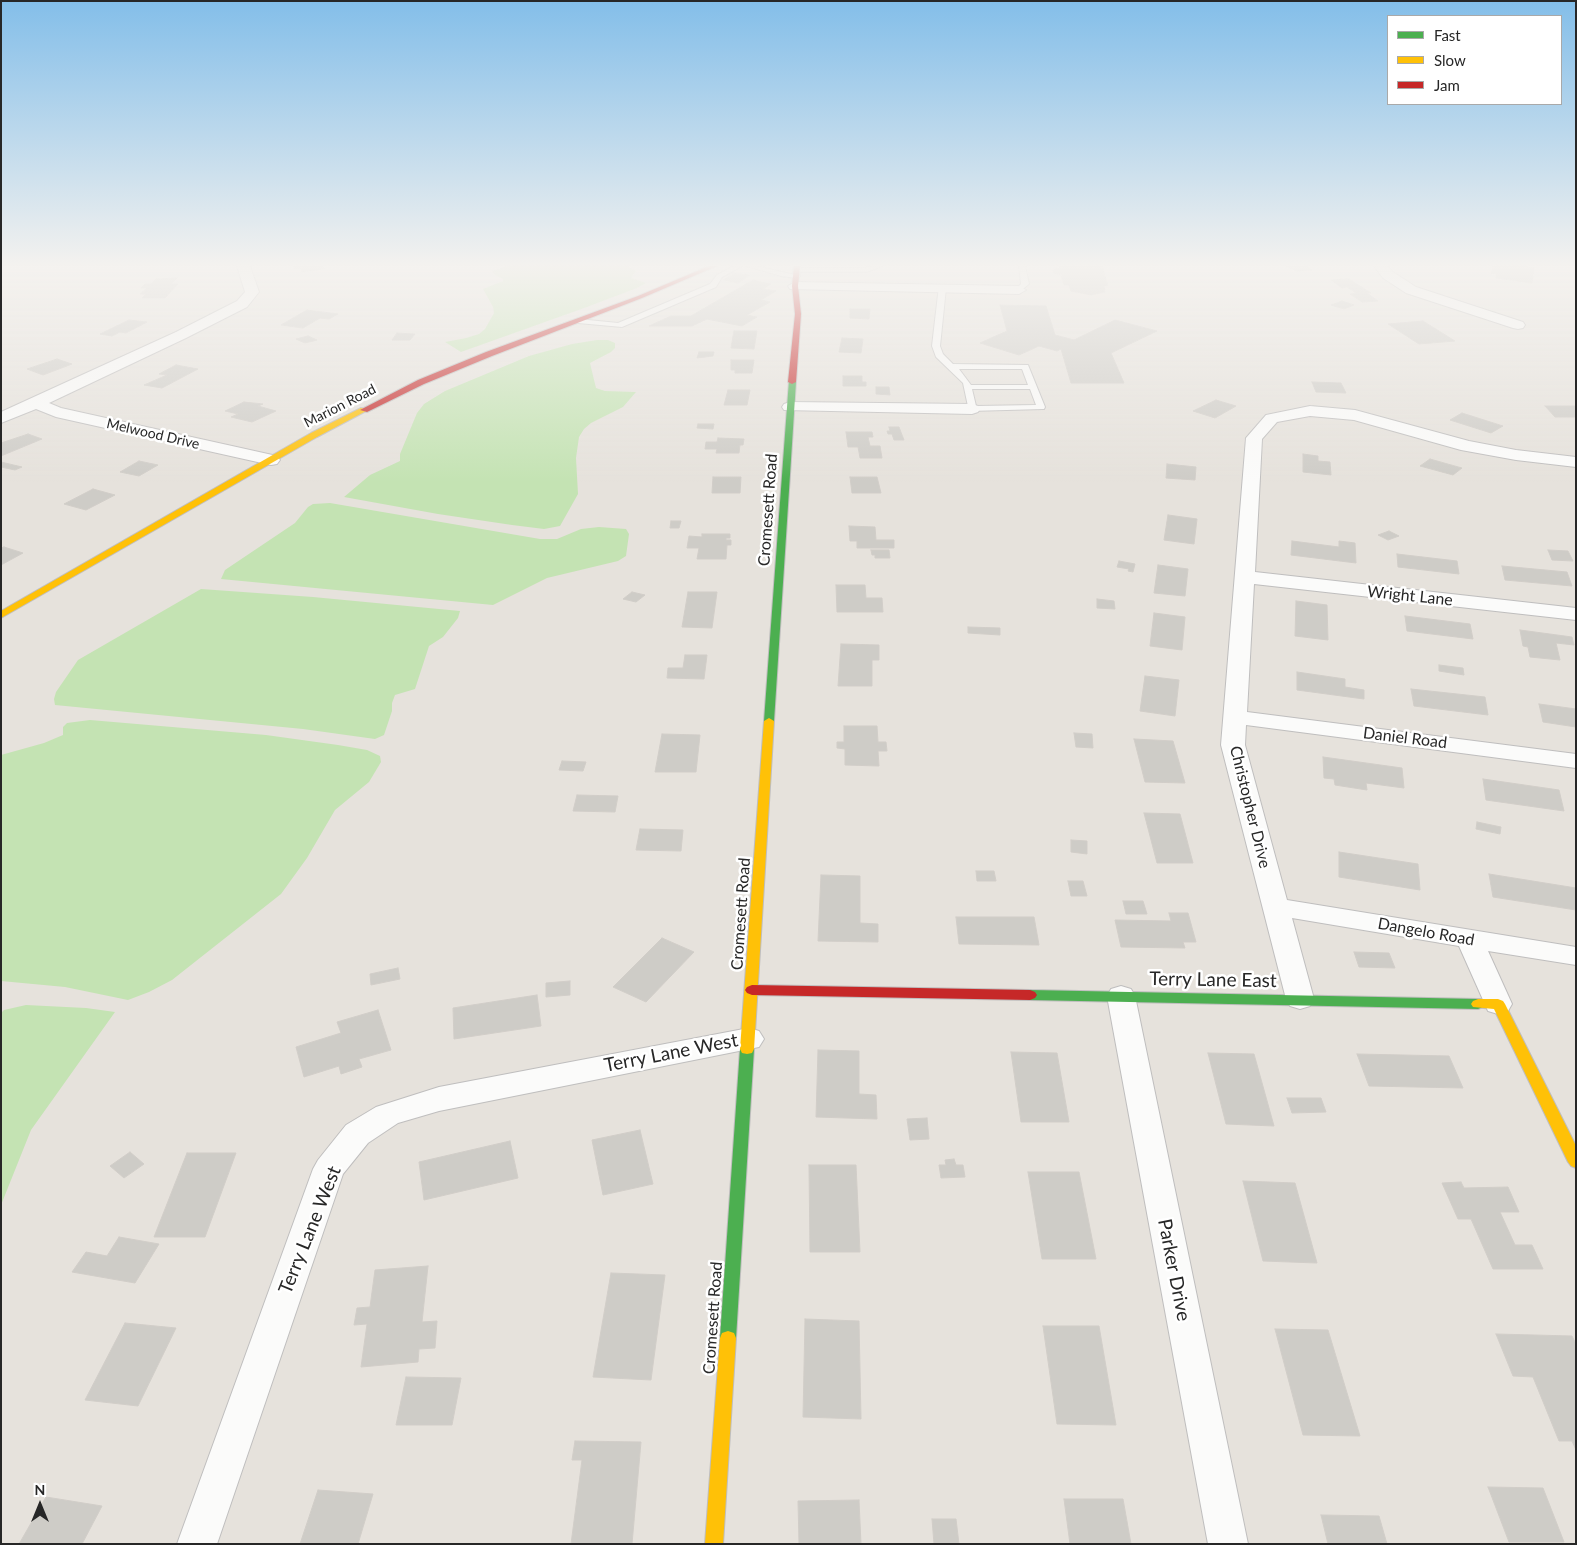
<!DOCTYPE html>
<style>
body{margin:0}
#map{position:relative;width:1577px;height:1545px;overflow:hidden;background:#e6e2dc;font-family:Lato,sans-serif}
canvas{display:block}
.frame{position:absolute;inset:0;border:2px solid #272727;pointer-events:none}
.legend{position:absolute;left:1387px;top:15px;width:175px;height:90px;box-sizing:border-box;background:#fff;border:1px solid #a9a9a9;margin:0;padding:6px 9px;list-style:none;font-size:15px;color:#272727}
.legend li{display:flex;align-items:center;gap:10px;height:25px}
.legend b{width:25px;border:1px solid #a9a9a9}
.north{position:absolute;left:15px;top:1480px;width:50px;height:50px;-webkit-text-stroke:4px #fff;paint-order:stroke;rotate:0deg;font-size:14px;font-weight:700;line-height:20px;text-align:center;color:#272727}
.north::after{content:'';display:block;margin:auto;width:18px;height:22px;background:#272727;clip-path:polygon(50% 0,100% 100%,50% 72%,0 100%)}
</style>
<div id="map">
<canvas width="1577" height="1545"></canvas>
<div class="frame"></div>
<ul class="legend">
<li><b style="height:6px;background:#4caf50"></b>Fast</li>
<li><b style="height:6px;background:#ffc107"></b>Slow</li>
<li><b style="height:6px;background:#c62828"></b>Jam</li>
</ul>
<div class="north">N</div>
</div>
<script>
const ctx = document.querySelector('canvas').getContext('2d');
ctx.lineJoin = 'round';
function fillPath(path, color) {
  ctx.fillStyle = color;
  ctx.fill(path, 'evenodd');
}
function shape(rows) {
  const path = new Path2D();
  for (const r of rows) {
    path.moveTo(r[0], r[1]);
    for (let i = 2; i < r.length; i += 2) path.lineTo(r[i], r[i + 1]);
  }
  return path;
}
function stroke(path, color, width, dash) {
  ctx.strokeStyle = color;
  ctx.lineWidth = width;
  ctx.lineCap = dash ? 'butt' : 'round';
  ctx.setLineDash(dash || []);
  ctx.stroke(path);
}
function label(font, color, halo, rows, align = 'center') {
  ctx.font = font + ' Lato,sans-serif';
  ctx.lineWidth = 5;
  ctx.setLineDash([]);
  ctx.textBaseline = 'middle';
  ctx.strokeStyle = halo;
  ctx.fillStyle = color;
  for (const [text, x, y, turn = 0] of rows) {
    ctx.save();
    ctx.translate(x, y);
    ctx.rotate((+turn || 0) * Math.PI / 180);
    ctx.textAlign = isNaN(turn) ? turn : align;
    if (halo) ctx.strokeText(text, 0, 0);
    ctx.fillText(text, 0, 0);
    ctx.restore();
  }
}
fillPath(shape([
 [508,266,627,266,636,271,631,278,646,283,637,288,587,307,461,352,445,342,466,338,479,334,485,329,494,313,493,307,483,289,503,281,503,279,495,275,492,271],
 [597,340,608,340,615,343,615,348,611,352,590,363,596,388,605,391,636,392,623,407,591,423,584,429,579,437,576,458,578,494,560,526,544,529,512,525,438,514,344,497,370,475,400,461,400,454,417,413,424,404,445,391,529,356,572,344],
 [330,503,540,539,557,539,581,529,599,527,626,529,629,534,626,556,618,561,547,578,493,605,221,579,225,570,295,523,308,507,313,504],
 [201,589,313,597,460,611,458,618,443,637,429,646,415,689,395,695,392,703,392,711,384,735,375,739,303,729,55,705,54,699,56,692,78,660],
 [90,720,266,735,338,745,367,750,380,756,381,762,369,782,335,810,307,858,281,894,172,980,149,992,128,1000,65,987,1,981,1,755,44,743,63,735,63,727,67,723],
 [26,1005,86,1008,115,1012,31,1130,1,1205,1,1013,4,1010]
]), '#c4e3b3');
const building = shape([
 [294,266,322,266,324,269,302,272,301,269,295,269,294,266],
 [1059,266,1102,266,1108,286,1104,286,1105,292,1091,295,1071,291,1069,285,1064,285,1061,275,1054,273,1053,270,1060,268,1059,266],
 [1287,266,1306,266,1312,270,1296,271,1287,266],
 [1493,266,1534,267,1532,283,1496,278,1496,274,1491,274,1493,266],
 [735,273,750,275,738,283,723,280,735,273],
 [177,278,171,284,178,284,165,298,142,298,146,294,140,294,147,288,141,288,145,284,151,284,156,279,177,278],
 [1349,279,1371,293,1367,293,1378,301,1362,302,1350,294,1356,293,1347,287,1342,288,1331,280,1349,279],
 [753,280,771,284,763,289,776,291,761,300,770,302,747,315,757,317,742,326,707,319,692,326,649,326,671,316,691,316,753,280],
 [1342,301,1354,305,1344,309,1331,305,1342,301],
 [1000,305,1046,306,1055,335,1074,340,1115,320,1157,331,1111,353,1124,383,1071,383,1061,349,1057,351,1039,346,1019,355,980,343,1007,331,1000,305],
 [850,309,870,309,869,319,850,318,850,309],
 [307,310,338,314,329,319,320,318,303,328,281,325,307,310],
 [129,320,147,322,126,333,120,332,112,336,100,334,129,320],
 [1423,321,1455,341,1419,344,1388,324,1423,321],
 [734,331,757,331,754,349,731,348,734,331],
 [397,333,415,334,410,340,392,340,397,333],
 [308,336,317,340,305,343,296,339,308,336],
 [842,338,863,339,861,353,839,352,842,338],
 [699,352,714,352,713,356,697,358,699,352],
 [57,359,72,364,43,375,27,369,57,359],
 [731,360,754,360,752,373,735,373,735,370,731,370,731,360],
 [176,365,198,369,162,388,144,385,167,375,159,374,176,365],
 [843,376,862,376,862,382,866,382,866,386,843,386,843,376],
 [1312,382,1341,383,1346,393,1316,392,1312,382],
 [876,387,889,387,890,395,876,394,876,387],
 [728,390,750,390,747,405,724,405,728,390],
 [1216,400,1236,406,1215,418,1193,411,1216,400],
 [244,402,263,404,258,406,276,411,252,422,231,417,238,414,225,411,244,402],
 [1545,406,1576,406,1576,417,1555,417,1545,406],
 [1462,413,1503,426,1491,433,1450,420,1462,413],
 [698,424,714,424,713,429,697,428,698,424],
 [889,427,899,427,904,440,894,440,892,434,888,434,887,431,890,431,889,427],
 [846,432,872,432,873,437,868,437,870,446,880,446,882,458,860,458,858,447,848,447,846,432],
 [28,434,42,439,1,456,1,443,28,434],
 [718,438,744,439,743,445,740,445,739,453,716,453,717,449,705,449,706,442,717,442,718,438],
 [1303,454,1318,456,1318,461,1330,462,1331,475,1303,472,1303,454],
 [1430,459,1462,468,1453,475,1420,466,1430,459],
 [139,461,158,465,139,476,120,472,139,461],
 [1,462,22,467,15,470,1,467,1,462],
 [1167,464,1196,467,1195,480,1166,478,1167,464],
 [713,477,741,477,740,493,712,493,713,477],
 [850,477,877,477,881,493,852,493,850,477],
 [93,489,115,495,86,510,64,504,93,489],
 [1168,515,1197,519,1194,544,1164,540,1168,515],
 [671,521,681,521,679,528,670,528,671,521],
 [849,526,875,527,876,540,894,540,894,548,857,548,857,541,850,541,849,526],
 [1389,531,1399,536,1388,540,1378,535,1389,531],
 [702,534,730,534,730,538,726,538,726,540,731,540,731,545,727,545,726,559,697,559,699,548,687,548,689,536,702,537,702,534],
 [1292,541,1339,547,1339,541,1355,543,1356,563,1291,555,1292,541],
 [4,547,23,553,1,565,1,548,4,547],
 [871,550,889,550,890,558,875,558,875,555,872,555,871,550],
 [1548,550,1568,551,1573,561,1552,560,1548,550],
 [1397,554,1457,561,1459,574,1398,567,1397,554],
 [1119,561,1135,564,1133,572,1128,571,1129,569,1117,567,1119,561],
 [1158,565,1188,569,1185,596,1154,593,1158,565],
 [1502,566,1567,572,1572,586,1505,580,1502,566],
 [836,585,865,585,866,598,882,598,883,612,837,612,836,585],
 [632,592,645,595,636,602,623,599,632,592],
 [688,592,717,592,712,628,682,627,688,592],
 [1097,599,1114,601,1115,609,1097,608,1097,599],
 [1296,601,1327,605,1328,640,1295,636,1296,601],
 [1154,613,1185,617,1182,650,1150,646,1154,613],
 [1405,616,1470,624,1473,639,1407,631,1405,616],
 [968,627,1000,628,1000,635,968,633,968,627],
 [1520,630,1572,637,1574,645,1556,643,1560,660,1530,657,1528,647,1523,646,1520,630],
 [841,644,879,645,879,660,872,660,872,686,838,686,841,644],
 [685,655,707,655,704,679,667,678,668,668,683,668,685,655],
 [1439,665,1463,668,1464,675,1439,671,1439,665],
 [1297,672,1345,679,1345,687,1364,690,1364,699,1297,690,1297,672],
 [1145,676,1179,680,1175,716,1140,711,1145,676],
 [1411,689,1485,697,1488,715,1414,706,1411,689],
 [1539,704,1576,709,1576,727,1543,722,1539,704],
 [844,726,877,726,878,742,886,742,887,751,878,751,879,766,845,765,845,749,837,748,837,742,844,742,844,726],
 [1074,733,1092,734,1093,748,1076,747,1074,733],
 [662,734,700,735,696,772,655,772,662,734],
 [1134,739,1173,741,1185,783,1145,782,1134,739],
 [1323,757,1402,768,1404,788,1366,783,1367,790,1335,785,1334,779,1324,778,1323,757],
 [562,761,586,762,583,771,559,770,562,761],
 [1483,779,1559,790,1564,811,1486,800,1483,779],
 [577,795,618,796,615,812,573,811,577,795],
 [1144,813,1180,814,1193,863,1157,863,1144,813],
 [1477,822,1501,827,1500,834,1476,829,1477,822],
 [640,829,683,830,681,851,636,850,640,829],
 [1071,840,1087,841,1087,854,1071,852,1071,840],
 [1339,852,1418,864,1420,890,1339,877,1339,852],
 [976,871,994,871,996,881,977,881,976,871],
 [1489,874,1576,888,1576,910,1493,897,1489,874],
 [821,875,860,876,860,923,878,924,878,942,818,941,821,875],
 [1068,881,1083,881,1087,896,1071,896,1068,881],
 [1123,901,1143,901,1147,914,1126,914,1123,901],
 [1169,913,1188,913,1196,942,1183,942,1185,948,1121,947,1115,920,1171,921,1169,913],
 [956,917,1034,917,1039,945,959,944,956,917],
 [662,938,694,952,646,1002,613,987,662,938],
 [1354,952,1389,953,1395,968,1359,967,1354,952],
 [398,968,400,979,371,985,370,974,398,968],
 [570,981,570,995,546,997,546,983,570,981],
 [537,995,541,1026,454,1039,453,1008,537,995],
 [378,1010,391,1050,359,1059,362,1067,341,1074,339,1066,304,1077,296,1047,341,1033,337,1022,378,1010],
 [818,1050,859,1051,859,1094,876,1095,877,1119,816,1117,818,1050],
 [1011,1052,1057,1053,1069,1122,1021,1122,1011,1052],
 [1208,1053,1254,1054,1274,1126,1226,1124,1208,1053],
 [1357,1054,1449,1056,1463,1088,1369,1086,1357,1054],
 [1287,1098,1321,1098,1326,1112,1292,1113,1287,1098],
 [927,1118,929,1139,910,1140,907,1119,927,1118],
 [640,1130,653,1184,603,1195,592,1140,640,1130],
 [510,1141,518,1178,424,1200,419,1162,510,1141],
 [130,1152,144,1164,124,1178,110,1166,130,1152],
 [187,1153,236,1153,205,1237,154,1237,187,1153],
 [954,1159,956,1165,963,1165,965,1177,941,1178,939,1165,946,1165,945,1160,954,1159],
 [809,1165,856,1165,860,1252,810,1252,809,1165],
 [1028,1172,1079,1172,1096,1259,1042,1259,1028,1172],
 [1243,1181,1295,1183,1317,1263,1263,1261,1243,1181],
 [1461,1182,1464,1188,1508,1187,1519,1212,1500,1212,1515,1245,1532,1245,1543,1269,1493,1269,1471,1219,1458,1219,1442,1183,1461,1182],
 [119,1237,159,1244,135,1283,72,1272,86,1252,107,1256,119,1237],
 [428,1266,422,1322,437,1321,435,1348,419,1349,418,1362,361,1367,367,1324,354,1325,357,1308,370,1307,375,1270,428,1266],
 [611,1273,665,1275,651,1380,593,1377,611,1273],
 [805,1319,859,1321,861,1419,803,1417,805,1319],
 [125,1323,176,1328,138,1406,85,1400,125,1323],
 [1043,1326,1099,1326,1116,1425,1057,1424,1043,1326],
 [1275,1329,1328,1330,1360,1436,1303,1435,1275,1329],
 [1496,1334,1572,1336,1576,1344,1576,1450,1572,1441,1559,1441,1533,1377,1513,1376,1496,1334],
 [406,1377,461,1378,452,1425,396,1425,406,1377],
 [575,1441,641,1442,632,1544,571,1544,582,1460,572,1460,575,1441],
 [1488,1487,1543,1488,1564,1542,1509,1542,1488,1487],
 [318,1490,373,1494,358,1544,300,1544,318,1490],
 [46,1497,102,1506,82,1544,19,1544,46,1497],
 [1064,1499,1123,1499,1131,1544,1070,1544,1064,1499],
 [859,1500,861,1544,799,1544,798,1501,859,1500],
 [1321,1515,1379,1516,1387,1544,1328,1544,1321,1515],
 [932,1519,956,1519,959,1544,934,1544,932,1519]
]);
fillPath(building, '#ceccc7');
stroke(building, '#d1cdc8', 1);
const lane = shape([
 [734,266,742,266,722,277,716,287,622,327,578,323,574,321,578,319,618,323,710,284,717,275,734,266],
 [746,266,756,266,800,276,796,278,781,276,746,266],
 [873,266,882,266,867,272,796,272,793,270,796,268,866,268,873,266],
 [1019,266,1025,266,1029,284,1019,292,1015,290,1021,284,1019,266],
 [939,286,946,288,940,346,943,354,953,364,1028,365,1045,407,1044,409,969,411,963,383,936,357,932,346,939,286],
 [959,369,1022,369,1028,385,971,385,959,369],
 [972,389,1030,389,1036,405,976,406,972,389]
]);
const street = shape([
 [237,266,250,266,259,292,247,307,186,338,49,403,61,408,277,456,280,460,277,464,271,465,56,417,36,409,1,423,1,412,176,332,237,301,245,292,237,266],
 [1374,266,1387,266,1393,272,1416,287,1523,322,1525,325,1523,328,1518,329,1513,328,1406,293,1383,278,1374,266],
 [795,282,1019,286,1026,290,1019,294,790,289,788,286,795,282],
 [790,402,972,404,978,406,980,409,978,412,972,414,784,410,782,407,784,404,790,402],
 [1310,406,1355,410,1469,441,1516,450,1576,457,1576,467,1516,460,1461,450,1354,420,1310,416,1277,422,1262,439,1255,572,1576,608,1576,620,1254,584,1247,712,1576,754,1576,768,1246,725,1245,745,1287,900,1576,947,1576,965,1488,951,1512,1004,1508,1011,1498,1014,1488,1011,1459,946,1292,918,1314,999,1310,1006,1300,1009,1290,1006,1286,999,1221,745,1246,438,1266,415,1310,406],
 [1121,986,1131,989,1135,996,1248,1544,1208,1544,1107,996,1111,989,1121,986],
 [749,1028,759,1031,764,1039,759,1047,439,1111,398,1123,368,1143,343,1174,217,1544,177,1544,313,1169,318,1160,346,1125,376,1107,439,1087,749,1028]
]);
const fast = shape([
 [789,380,796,382,774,721,769,724,764,721,789,380],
 [1030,990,1478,999,1483,1001,1485,1004,1483,1007,1478,1009,1030,1000,1025,998,1023,995,1025,992,1030,990],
 [747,1044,752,1045,754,1049,736,1338,734,1343,728,1345,722,1343,720,1338,740,1049,742,1045,747,1044]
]);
const slow = shape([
 [361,408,368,410,317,437,1,618,1,611,311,433,361,408],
 [769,718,774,721,754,1049,752,1053,747,1054,742,1053,740,1049,764,721,769,718],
 [1478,999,1498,999,1503,1001,1505,1004,1576,1146,1576,1168,1571,1166,1568,1162,1494,1009,1473,1007,1471,1004,1473,1001,1478,999],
 [728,1331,734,1333,736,1338,723,1544,705,1544,720,1338,722,1333,728,1331]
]);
const jam = shape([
 [709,266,717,266,642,298,492,356,424,384,367,412,360,410,418,380,486,352,638,296,709,266],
 [794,266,800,266,798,286,801,314,796,382,792,384,788,382,795,314,792,286,794,266],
 [752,985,1030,990,1035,992,1037,995,1035,998,1030,1000,752,995,747,993,745,990,747,987,752,985]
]);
stroke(lane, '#bfbebe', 2);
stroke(street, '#bfbebe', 2);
stroke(fast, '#bfbebe', 2);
stroke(slow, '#bfbebe', 2);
stroke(jam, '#bfbebe', 2);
fillPath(lane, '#fbfbfa');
fillPath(street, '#fbfbfa');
fillPath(fast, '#4caf50');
fillPath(slow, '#ffc107');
fillPath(jam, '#c62828');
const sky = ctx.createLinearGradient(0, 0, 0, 482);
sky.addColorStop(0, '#83bee9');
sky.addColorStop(0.55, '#f4f2ef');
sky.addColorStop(1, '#f4f2ef00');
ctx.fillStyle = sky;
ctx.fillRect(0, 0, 1577, 482);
label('14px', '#272727', '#fff', [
 ["Marion Road",340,406,-27],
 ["Melwood Drive",153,434,13]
]);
label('16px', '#272727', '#fff', [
 ["Cromesett Road",768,510,-86],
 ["Wright Lane",1410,596,6],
 ["Daniel Road",1405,738,7],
 ["Christopher Drive",1250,807,76],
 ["Cromesett Road",741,914,-86],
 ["Dangelo Road",1426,932,10],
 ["Cromesett Road",713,1318,-86]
]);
label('19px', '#272727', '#fff', [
 ["Terry Lane East",1213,980,1],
 ["Terry Lane West",671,1053,-11],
 ["Terry Lane West",310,1230,-68],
 ["Parker Drive",1174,1270,79]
]);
</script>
